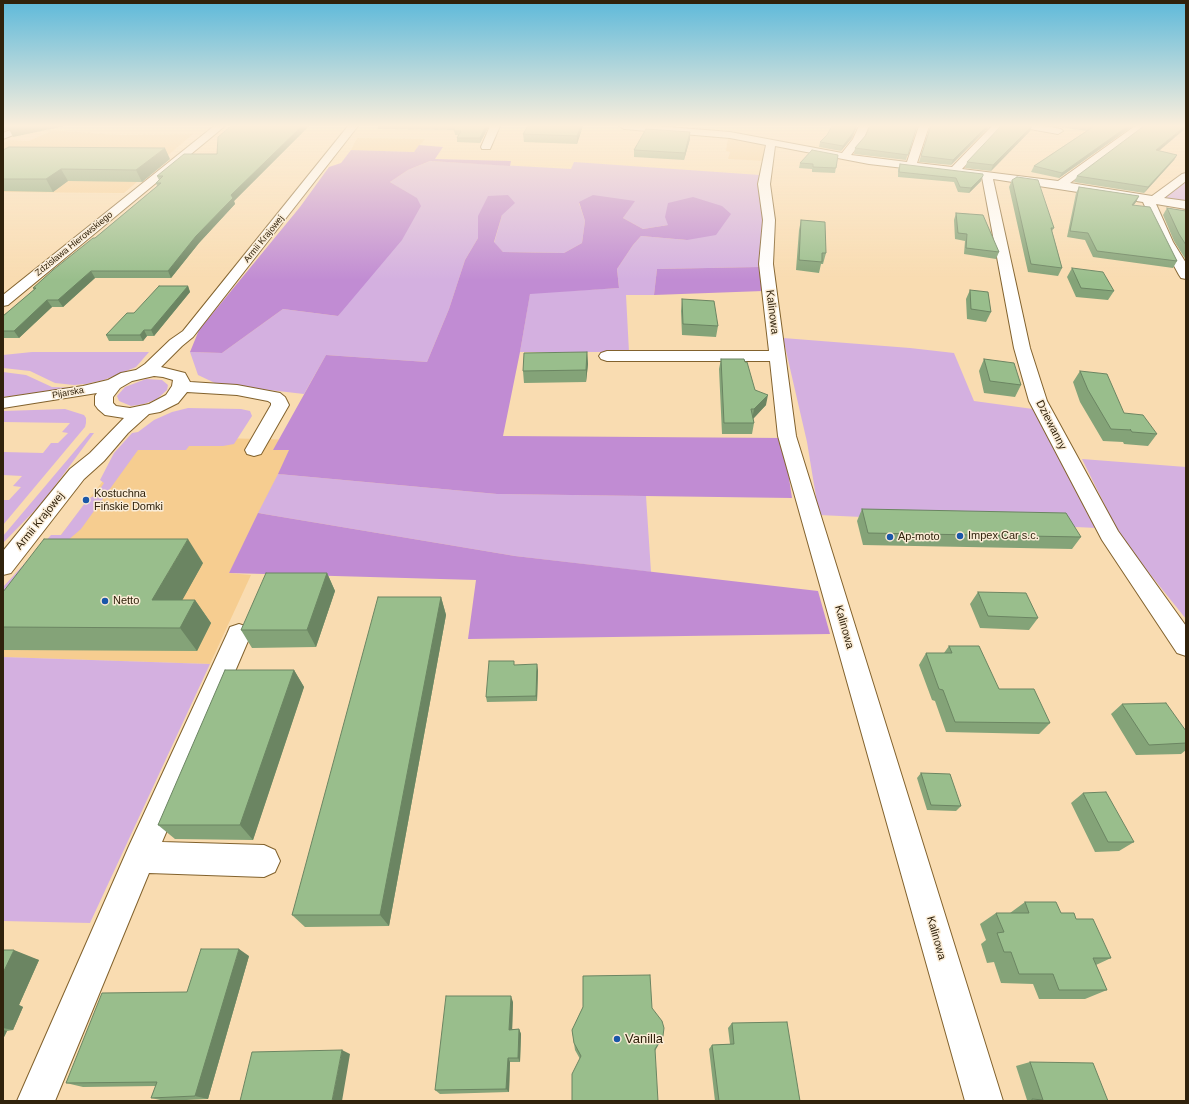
<!DOCTYPE html>
<meta charset="utf-8">
<style>
body{margin:0}
#map{position:relative;width:1189px;height:1104px;overflow:hidden;background:#f9dcb1;font-family:Helvetica,sans-serif}
canvas{display:block}
.frame{position:absolute;inset:0;border:4px solid #30220c;pointer-events:none}
</style>
<div id="map">
<canvas width="1189" height="1104"></canvas>
<div class="frame"></div>
</div>
<script>
const ctx = document.querySelector('canvas').getContext('2d');
ctx.lineJoin = 'round';
function fillPath(path, color) {
  ctx.fillStyle = color;
  ctx.fill(path, 'evenodd');
}
function shape(rows) {
  const path = new Path2D();
  for (const r of rows) {
    path.moveTo(r[0], r[1]);
    for (let i = 2; i < r.length; i += 2) path.lineTo(r[i], r[i + 1]);
  }
  return path;
}
function stroke(path, color, width, dash) {
  ctx.strokeStyle = color;
  ctx.lineWidth = width;
  ctx.lineCap = dash ? 'butt' : 'round';
  ctx.setLineDash(dash || []);
  ctx.stroke(path);
}
function label(font, color, halo, rows, align = 'center') {
  ctx.font = font + ' Helvetica,sans-serif';
  ctx.lineWidth = 3;
  ctx.setLineDash([]);
  ctx.textBaseline = 'middle';
  ctx.strokeStyle = halo;
  ctx.fillStyle = color;
  for (const [text, x, y, turn = 0] of rows) {
    ctx.save();
    ctx.translate(x, y);
    ctx.rotate((+turn || 0) * Math.PI / 180);
    ctx.textAlign = isNaN(turn) ? turn : align;
    if (halo) ctx.strokeText(text, 0, 0);
    ctx.fillText(text, 0, 0);
    ctx.restore();
  }
}
fillPath(shape([
 [53,130,119,135,193,134,124,193,3,192,3,143,10,140,29,141],
 [357,138,425,139,414,152,351,150],
 [728,138,766,145,764,161,728,159,730,152,726,151],
 [138,436,300,440,229,573,251,575,210,664,3,657,3,609]
]), '#f6cd90');
fillPath(shape([
 [430,161,571,169,574,162,760,175,763,221,759,267,657,269,654,295,626,295,629,352,520,352,530,293,619,288,617,269,633,245,641,236,687,240,668,225,643,229,623,218,634,201,579,203,585,221,582,243,564,253,503,252,494,243,502,215,478,216,478,238,465,260,449,309,427,362,326,355,304,394,217,384,198,375,190,352,222,353,283,309,338,316,416,198,390,182,408,170],
 [1186,180,1186,203,1161,199],
 [783,338,910,348,954,353,974,401,1033,409,1097,528,819,515,807,442],
 [32,352,149,352,136,367,104,380,86,384,74,385,55,383,30,371,3,368,3,355],
 [3,372,26,375,52,387,80,388,3,397],
 [146,379,162,380,168,385,167,390,157,399,144,404,131,406,119,401,117,396,125,387],
 [188,408,241,409,250,411,252,416,234,444,223,446,189,446,186,450,138,450,81,529,60,547,3,608,3,587,51,535,61,535,88,499,96,495,104,483,100,480,114,453,132,433,138,432,154,420,172,412],
 [65,409,84,415,86,418,86,423,85,427,3,525,3,500,9,500,21,487,13,486,22,476,3,475,3,452,43,453,51,443,58,443,68,433,62,432,70,423,3,422,3,411],
 [90,433,94,433,43,502,3,543,3,536],
 [1082,459,1186,467,1186,619,1121,538],
 [278,474,497,494,646,496,651,572,515,556,258,513],
 [3,657,210,664,90,923,3,921]
]), '#d4b0e0');
fillPath(shape([
 [419,145,443,147,435,159,511,161,510,166,430,161,408,170,390,182,417,198,421,206,402,240,338,316,283,309,222,353,190,352,199,330,300,207,329,167,341,163,351,150,414,152],
 [508,195,515,203,502,215,494,242,503,252,564,253,582,243,585,221,579,202,593,195,635,201,623,218,643,229,668,225,665,217,668,203,693,197,722,206,731,214,716,235,687,240,641,236,633,245,617,269,619,288,530,294,520,352,503,436,783,438,792,498,497,494,278,474,289,450,273,450,326,355,427,362,449,309,465,260,478,238,478,216,488,196],
 [759,267,763,291,654,295,657,269],
 [258,513,515,556,818,591,830,634,468,639,476,580,229,573]
]), '#c18cd3');
const minor = shape([
 [20,126,33,126,31,128,3,139,3,133,20,126],
 [214,126,225,126,8,305,3,306,3,295,214,126],
 [348,126,358,126,193,337,182,346,161,367,185,373,190,382,237,385,280,393,285,397,289,405,261,454,254,456,247,454,245,450,271,405,271,403,268,401,237,395,187,392,178,403,160,412,149,414,128,433,104,461,84,479,11,573,3,575,3,551,70,469,90,453,124,418,105,415,98,409,95,405,95,396,97,393,3,408,3,398,83,386,108,380,121,373,136,370,145,364,170,340,183,331,348,126],
 [154,376,163,377,173,380,172,386,166,395,149,404,130,408,116,406,113,403,113,397,120,388,132,381,154,376],
 [490,126,500,126,490,149,482,149,481,147,490,126],
 [619,126,656,126,730,132,842,153,853,139,859,126,869,126,863,140,851,155,907,162,919,126,929,126,917,163,952,167,992,126,1002,126,962,169,1058,181,1135,126,1146,126,1070,183,1152,196,1182,174,1186,173,1186,181,1164,198,1186,201,1186,209,1156,204,1173,242,1186,263,1186,279,1181,278,1179,275,1161,242,1143,202,993,179,1030,348,1047,401,1118,531,1186,626,1186,656,1177,653,1102,540,1029,401,1014,348,982,177,869,164,775,146,770,184,775,220,773,264,796,436,1003,1101,965,1101,778,436,770,361,607,361,601,359,599,356,601,353,607,351,769,351,759,264,763,220,758,184,766,145,730,138,624,129,619,126],
 [1025,126,1045,126,1061,129,1063,131,1058,134,1030,129,1025,126],
 [239,624,248,627,251,634,162,842,264,845,275,850,280,861,275,872,264,877,149,873,55,1101,17,1101,129,846,227,634,230,627,239,624]
]);
stroke(minor, '#82622d', 2);
fillPath(minor, '#fff');
fillPath(shape([
 [231,126,309,126,234,201,235,204,199,243,171,278,95,278,63,307,52,307,19,338,3,338,3,316,34,290,33,288,95,238,157,186,156,183,159,180,157,176,217,154],
 [378,126,489,126,480,143,457,142,457,138,458,135,455,135,454,130,378,129],
 [583,126,577,144,524,142,523,134],
 [832,126,857,126,852,138,841,151,819,147,820,142,827,135],
 [917,126,906,160,854,154,855,148,866,135],
 [930,126,990,126,951,165,919,162],
 [1032,126,1030,131,991,171,965,168,967,162],
 [1053,126,1133,126,1059,178,1031,172,1034,166,1086,131],
 [690,132,690,139,684,160,634,157,634,150],
 [3,150,170,159,142,182,68,181,53,192,3,191],
 [1159,151,1177,155,1174,160,1144,193,1074,182,1077,176],
 [838,155,835,173,812,172,812,169,799,168,800,163],
 [900,164,981,181,969,193,958,192,954,182,898,177,898,169],
 [1012,180,1054,228,1052,231,1062,268,1058,276,1028,272,1009,187],
 [1079,187,1139,196,1136,202,1134,205,1177,261,1173,268,1093,257,1085,240,1067,237,1076,193],
 [1167,208,1186,211,1186,260,1174,241,1163,215],
 [956,213,999,252,996,259,964,254,965,241,955,239,954,220],
 [801,220,826,253,823,264,821,264,819,273,796,270,799,230],
 [1072,268,1114,291,1108,300,1076,297,1067,277],
 [188,286,190,292,154,336,147,336,143,341,109,341,106,335,134,313],
 [970,290,991,312,986,322,967,319,966,299],
 [682,299,718,326,716,337,682,335,681,311],
 [587,352,588,364,586,382,524,383,523,371],
 [721,359,755,390,766,405,753,419,754,423,752,434,722,434,719,369],
 [984,359,1021,385,1015,397,984,393,979,371],
 [1080,371,1124,413,1157,434,1148,446,1124,444,1123,442,1103,441,1080,402,1073,382],
 [862,509,1081,537,1072,549,863,545,857,521],
 [203,563,182,600,195,600,211,623,197,651,3,650,3,627],
 [327,573,335,591,316,647,252,648,241,630],
 [978,592,1038,618,1029,630,980,628,970,604],
 [441,597,446,615,389,926,305,927,292,915],
 [949,646,999,689,1050,723,1039,734,946,732,935,701,932,700,919,665,926,653,944,653],
 [294,670,304,687,253,840,175,839,158,825],
 [538,670,537,701,487,702,486,697],
 [1122,704,1186,731,1186,750,1181,754,1136,755,1111,714],
 [921,773,961,806,956,811,927,810,917,778],
 [1083,793,1134,842,1119,851,1095,852,1071,803],
 [1025,902,1061,913,1076,919,1111,958,1096,965,1107,990,1085,999,1039,999,1033,984,1001,983,994,962,987,963,981,944,986,940,980,924,996,913,1010,913],
 [3,950,39,960,19,1005,23,1007,13,1030,7,1031,3,1039],
 [249,956,208,1099,165,1101,151,1098,156,1086,83,1087,66,1083,187,992],
 [513,1002,512,1029,519,1029,521,1034,520,1062,510,1062,509,1092,440,1094,435,1090],
 [583,1007,652,1008,660,1042,655,1051,580,1059,575,1050,572,1030],
 [732,1023,800,1101,715,1101,709,1049,712,1045,730,1044,728,1028],
 [1030,1062,1108,1101,1023,1101,1027,1100,1016,1066]
]), '#84a378');
fillPath(shape([
 [3,126,65,126,13,137,9,129,3,131],
 [302,126,309,126,234,201,235,204,199,243,171,278,168,271,196,236,231,195],
 [486,126,489,126,480,143,480,138],
 [581,126,583,126,577,144,577,136],
 [856,126,857,126,852,138,841,151,843,146],
 [987,126,990,126,951,165,953,160],
 [1032,126,1030,131,991,171,993,165],
 [1128,126,1133,126,1059,178,1062,173],
 [1185,126,1186,126,1186,128,1153,156,1156,150],
 [690,132,690,139,684,160,685,153],
 [165,148,170,159,142,182,136,170],
 [1177,155,1174,160,1144,193,1148,187],
 [61,169,68,181,53,192,46,179],
 [983,176,981,181,969,193,971,188],
 [1139,196,1136,202,1128,211,1132,205],
 [91,271,95,278,63,307,58,300],
 [188,286,190,292,154,336,151,330],
 [47,300,52,307,19,338,14,331],
 [144,330,147,336,143,341,140,335],
 [587,352,588,364,586,382,586,370],
 [768,395,766,405,752,420,754,409],
 [188,539,203,563,169,624,152,600],
 [327,573,335,591,316,647,307,630],
 [441,597,446,615,389,926,380,915],
 [195,600,211,623,197,651,180,628],
 [537,664,538,670,537,701,536,696],
 [294,670,304,687,253,840,240,825],
 [239,949,249,956,208,1099,195,1096],
 [14,950,39,960,19,1005,23,1007,13,1030,3,1028,3,973],
 [511,996,513,1002,512,1035,509,1030],
 [519,1029,521,1034,520,1062,518,1058],
 [3,1030,7,1031,3,1039],
 [663,1036,660,1042,652,1055,655,1049],
 [342,1050,350,1054,342,1101,332,1101],
 [508,1058,510,1062,509,1092,506,1089]
]), '#6b8562');
const building = shape([
 [231,126,302,126,231,195,233,198,196,236,168,271,91,271,58,300,47,300,14,331,3,331,3,316,36,288,33,288,53,270,93,238,95,238,161,183,156,183,163,176,157,176,184,154,217,154,218,137,231,126],
 [454,126,486,126,480,138,457,138,461,131,454,131,454,126],
 [528,126,581,126,577,136,523,134,528,126],
 [832,126,856,126,853,133,843,146,820,142,827,135,832,126],
 [870,126,917,126,908,155,855,148,866,135,870,126],
 [931,126,987,126,953,160,921,156,931,126],
 [1001,126,1032,126,993,165,967,162,1001,126],
 [1087,126,1128,126,1062,173,1034,166,1093,127,1087,126],
 [1144,126,1185,126,1156,150,1177,155,1148,187,1077,176,1144,126],
 [646,129,690,132,685,153,634,150,646,129],
 [9,147,165,148,136,170,61,169,46,179,3,179,3,150,9,147],
 [812,150,838,155,836,168,813,167,813,164,800,163,812,150],
 [900,164,983,174,983,176,971,188,960,187,956,178,899,172,900,164],
 [1017,177,1038,180,1054,228,1051,228,1062,268,1031,264,1012,180,1017,177],
 [1079,187,1139,196,1132,205,1150,207,1177,261,1097,251,1088,233,1070,231,1079,187],
 [1167,208,1186,211,1186,245,1179,234,1167,208],
 [956,213,983,215,999,252,966,248,967,234,958,233,956,213],
 [801,220,825,222,826,253,822,253,822,262,799,260,801,220],
 [1072,268,1103,272,1114,291,1081,288,1072,268],
 [159,286,188,286,151,330,144,330,140,335,106,335,127,313,134,313,159,286],
 [970,290,988,292,991,312,971,309,970,290],
 [682,299,714,301,718,326,683,324,682,299],
 [587,352,586,370,523,371,524,353,587,352],
 [721,359,744,359,745,362,747,362,755,390,768,395,754,409,751,409,754,423,724,423,721,359],
 [984,359,1014,363,1021,385,990,381,984,359],
 [1080,371,1107,374,1124,413,1143,415,1157,434,1132,432,1130,429,1131,430,1111,429,1088,390,1080,371],
 [862,509,1066,513,1081,537,868,533,862,509],
 [44,539,188,539,152,600,195,600,180,628,3,627,3,592,44,539],
 [266,573,327,573,307,630,241,630,266,573],
 [978,592,1026,593,1038,618,988,616,978,592],
 [378,597,441,597,380,915,292,915,378,597],
 [949,646,979,646,999,689,1034,689,1050,723,955,722,943,690,939,689,926,653,952,653,949,646],
 [489,661,514,661,514,665,537,664,536,696,486,697,489,661],
 [225,670,294,670,240,825,158,825,225,670],
 [1166,703,1186,731,1186,743,1149,745,1122,704,1166,703],
 [921,773,950,774,961,806,931,805,921,773],
 [1106,792,1134,842,1108,842,1083,793,1106,792],
 [1025,902,1056,902,1061,913,1074,913,1076,919,1093,919,1111,958,1093,958,1107,990,1059,990,1053,974,1019,974,1011,952,1004,952,997,933,1004,932,996,913,1029,913,1025,902],
 [201,949,239,949,195,1096,151,1098,157,1082,66,1083,102,993,187,992,201,949],
 [3,950,14,950,3,973,3,950],
 [650,975,652,1008,662,1021,664,1028,663,1036,655,1049,658,1101,572,1101,572,1074,581,1056,574,1043,572,1030,583,1007,583,976,650,975],
 [446,996,511,996,509,1030,519,1029,518,1058,508,1058,506,1089,435,1090,446,996],
 [787,1022,800,1101,719,1101,712,1045,734,1044,732,1023,787,1022],
 [342,1050,332,1101,240,1101,252,1052,342,1050],
 [1030,1062,1093,1063,1108,1101,1032,1101,1032,1099,1043,1100,1030,1062]
]);
fillPath(building, '#99be8c');
stroke(building, '#6b8562', 1);
const sky = ctx.createLinearGradient(0, 0, 0, 280);
sky.addColorStop(0, '#5db9da');
sky.addColorStop(0.45, '#fcefdc');
sky.addColorStop(1, '#fcefdc00');
ctx.fillStyle = sky;
ctx.fillRect(0, 0, 1189, 280);
for (const [x, y, r, color] of [
 [86,500,4,"#1a57a8"],
 [960,536,4,"#1a57a8"],
 [890,537,4,"#1a57a8"],
 [105,601,4,"#1a57a8"],
 [617,1039,4,"#1a57a8"]
]) {
  const dot = new Path2D();
  dot.arc(x, y, r, 0, 2 * Math.PI);
  ctx.fillStyle = color;
  ctx.fill(dot);
  stroke(dot, '#faecd6', 1.5);
}
label('9px', '#30220c', '#faecd6', [
 ["Armii Krajowej",264,239,-51],
 ["Zdzisława Hierowskiego",74,244,-39],
 ["Pijarska",68,393,-10]
]);
label('11px', '#30220c', '#faecd6', [
 ["Kalinowa",772,312,83],
 ["Dziewanny",1051,425,63],
 ["Armii Krajowej",40,521,-51],
 ["Kalinowa",844,627,74],
 ["Kalinowa",936,938,74]
]);
label('11px', '#30220c', '#faecd6', [
 ["Kostuchna",94,494],
 ["Fińskie Domki",94,507],
 ["Impex Car s.c.",968,536],
 ["Ap-moto",898,537],
 ["Netto",113,601]
], 'left');
label('13px', '#30220c', '#faecd6', [
 ["Vanilla",625,1039]
], 'left');
</script>
